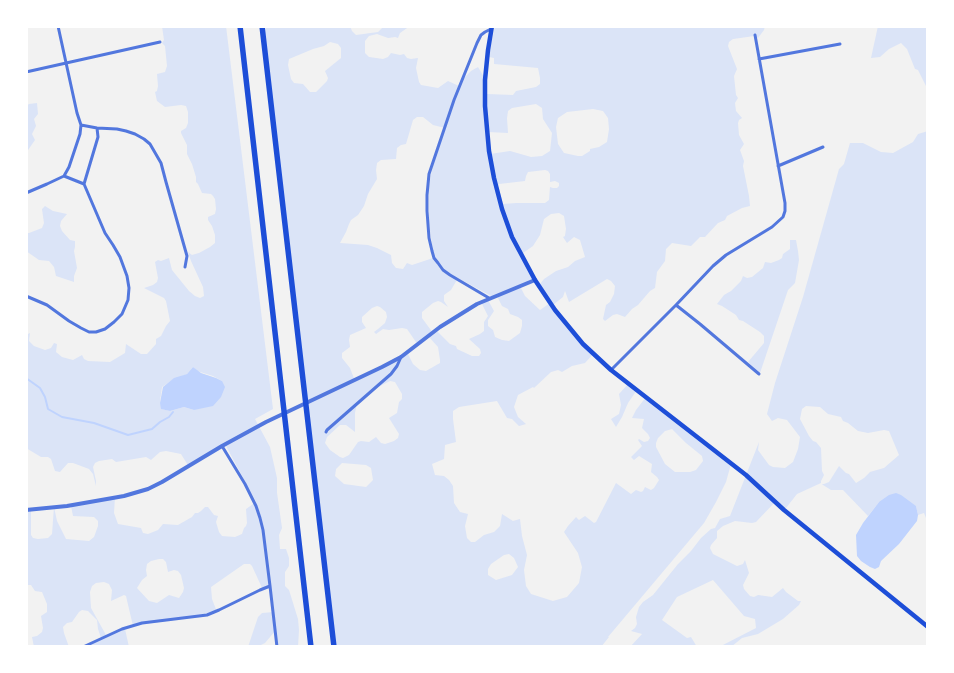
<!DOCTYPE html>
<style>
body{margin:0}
#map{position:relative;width:954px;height:673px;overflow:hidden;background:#f2f2f2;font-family:"Nunito Sans",sans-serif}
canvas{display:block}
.frame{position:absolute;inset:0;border:28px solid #fff;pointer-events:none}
</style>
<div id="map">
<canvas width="954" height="673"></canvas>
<div class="frame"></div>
</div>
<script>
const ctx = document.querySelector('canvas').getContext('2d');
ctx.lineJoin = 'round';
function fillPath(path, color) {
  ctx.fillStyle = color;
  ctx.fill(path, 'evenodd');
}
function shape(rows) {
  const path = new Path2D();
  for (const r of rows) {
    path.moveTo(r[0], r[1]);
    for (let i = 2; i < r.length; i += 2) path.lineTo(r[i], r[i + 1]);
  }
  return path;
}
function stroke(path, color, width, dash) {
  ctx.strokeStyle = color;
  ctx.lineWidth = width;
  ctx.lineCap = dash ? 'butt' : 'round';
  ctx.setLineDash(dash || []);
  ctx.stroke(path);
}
fillPath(shape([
 [162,26,226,26,273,409,255,419,270,447,277,478,277,493,282,528,279,535,280,549,286,549,289,558,289,566,285,572,285,586,289,590,298,619,299,630,298,647,277,647,276,630,265,643,257,647,248,647,258,617,262,613,274,612,274,610,271,588,263,590,252,566,250,564,244,564,211,587,212,599,217,612,193,617,133,626,126,596,124,595,111,601,112,590,109,584,104,582,96,583,92,586,90,592,91,608,106,635,125,629,129,647,84,647,101,638,98,629,97,620,88,611,82,610,79,612,72,622,67,623,63,627,64,633,69,647,34,647,32,637,37,636,42,632,43,628,41,616,47,612,47,604,42,592,35,591,31,585,26,585,26,509,31,509,31,535,33,538,38,539,48,538,52,534,54,507,57,521,66,539,89,541,94,537,98,526,98,521,94,517,73,516,71,506,115,497,114,513,118,524,141,528,143,533,148,534,158,530,163,524,178,525,192,517,195,513,198,513,201,511,205,507,208,507,214,515,218,516,216,522,219,532,222,536,235,537,242,534,244,528,246,526,247,523,246,509,256,502,226,446,189,467,181,454,166,451,160,452,151,460,146,457,116,462,112,459,99,461,95,463,93,467,96,481,96,486,93,474,89,469,73,463,68,463,60,472,55,471,51,459,48,457,41,457,26,448,26,335,30,333,29,341,34,346,45,350,51,348,54,343,57,344,56,352,62,357,73,360,82,355,84,359,88,361,110,362,125,353,126,344,141,354,147,354,156,344,156,339,161,336,166,326,170,321,166,301,164,298,144,288,153,285,157,282,158,278,155,262,158,260,161,261,169,258,172,270,189,291,195,296,200,298,204,296,203,287,191,261,188,252,192,255,199,253,210,247,215,243,215,235,212,226,208,220,208,217,215,214,216,209,215,199,213,196,211,194,202,193,198,184,196,182,196,177,192,164,187,154,187,145,181,133,181,131,186,128,188,123,188,112,186,106,181,105,165,107,157,101,155,92,157,91,158,86,157,74,165,72,167,66,165,46,162,43,164,40],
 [193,367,197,371,213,376,222,381,194,410,184,407,170,411,162,409,160,401,162,387,174,379,187,374],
 [159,559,163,559,166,562,168,572,174,570,178,571,181,575,184,588,183,592,179,598,169,595,157,603,149,601,137,588,142,580,147,576,146,570,147,564,151,561],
 [266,26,350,26,352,31,356,35,378,32,384,26,410,26,400,33,398,38,395,37,388,38,377,34,369,36,365,41,365,53,369,57,383,59,388,57,391,53,400,55,404,54,407,58,411,59,418,58,416,68,419,82,421,85,438,88,448,81,459,86,463,79,471,71,478,67,484,77,487,94,513,95,516,91,536,87,540,84,540,78,538,68,494,64,494,58,489,57,491,44,495,26,765,26,764,30,758,38,754,36,733,39,729,42,728,46,737,69,734,76,736,95,738,98,735,103,736,111,742,118,739,120,738,123,739,135,744,144,740,150,744,161,743,166,749,196,750,206,742,208,727,216,725,220,718,223,705,237,700,237,691,246,672,243,666,249,665,261,657,272,655,288,650,291,638,305,632,309,625,317,617,314,613,315,605,321,603,319,606,305,610,302,614,294,615,286,611,281,607,279,569,302,565,291,563,297,553,305,560,317,594,353,585,363,572,366,562,372,558,370,551,372,534,388,533,387,518,395,514,407,518,417,526,424,519,426,512,419,507,418,497,401,459,407,453,411,453,419,456,442,445,445,444,459,432,464,435,475,444,476,449,480,453,486,454,503,460,512,468,514,465,526,467,538,471,542,475,542,484,535,494,532,500,526,502,514,513,521,520,519,522,536,527,555,524,570,526,586,531,594,553,601,567,597,579,583,582,567,578,553,564,532,568,526,576,517,579,520,585,516,594,523,596,522,616,483,631,494,636,490,641,492,643,491,645,487,651,490,654,488,659,480,657,477,651,472,652,464,639,456,634,460,631,457,642,446,638,440,639,439,644,442,648,441,650,438,648,434,642,428,644,419,632,418,636,410,646,397,731,464,726,482,716,502,704,523,608,637,609,637,601,647,335,647,265,33],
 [330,42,338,44,341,48,341,58,325,71,328,78,327,81,316,92,310,92,303,84,294,83,291,79,288,65,289,59,313,49,324,46],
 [536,104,542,108,543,119,552,133,550,151,542,156,531,157,510,151,490,154,488,132,508,133,507,118,508,111,512,108],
 [593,109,603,111,608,118,609,129,607,142,599,147,590,149,590,151,582,156,578,156,564,153,558,144,556,127,558,118,567,112],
 [417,117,423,117,433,125,445,128,433,165,429,185,429,224,433,251,436,257,412,265,407,263,403,269,396,268,392,263,391,255,377,248,368,245,340,243,346,232,349,224,351,220,358,215,364,206,368,194,377,179,376,170,377,163,381,160,396,159,397,148,401,145,406,144,413,120],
 [545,170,548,171,550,174,550,182,555,181,559,183,559,186,557,188,553,188,550,187,549,200,545,203,516,203,503,204,498,186,499,184,525,181,526,176,528,172],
 [559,213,564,216,566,229,565,236,563,237,567,243,574,237,580,240,585,257,575,261,568,267,556,271,544,279,540,284,550,303,540,310,525,296,520,286,535,279,523,253,533,246,540,235,544,219,551,214],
 [458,278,493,297,497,296,502,306,508,309,510,314,518,317,522,320,522,326,520,333,509,341,502,340,495,337,493,330,488,326,488,320,494,311,488,300,482,304,488,316,484,322,484,331,480,334,469,339,480,349,481,353,479,356,472,356,457,349,456,346,450,344,437,331,433,333,422,318,422,312,433,303,438,301,441,302,448,307,444,301,444,295,451,290],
 [377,306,380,307,386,312,387,317,385,323,378,329,374,332,376,334,383,329,389,330,402,328,407,329,418,345,429,337,438,347,440,360,440,363,426,371,420,370,413,364,408,354,355,381,350,368,342,358,342,353,350,347,349,340,350,335,366,328,362,322,362,317,372,308],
 [390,381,395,382,402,394,402,399,399,402,397,413,389,418,399,434,398,438,394,441,385,444,381,443,376,437,369,442,361,441,358,442,349,455,343,458,340,457,330,450,325,443,327,437,340,425,346,425,355,432,355,413,357,403,372,390],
 [672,429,686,443,702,456,703,461,696,470,690,472,675,472,665,464,656,447,656,443,658,438,665,431],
 [342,463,366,465,371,468,373,480,366,487,344,484,335,476,336,469],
 [509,554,514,558,518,567,512,575,496,580,488,575,488,569,491,564,504,555],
 [878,26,928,26,928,90,918,70,915,69,907,49,901,43,889,49,880,57,871,58],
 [37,103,38,114,34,119,36,126,32,134,35,140,26,153,26,106,29,104],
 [928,131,928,517,926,518,924,513,918,515,916,506,879,502,868,516,843,490,831,490,823,485,822,484,824,484,829,482,839,466,846,473,849,474,856,483,864,478,870,472,884,468,899,455,889,431,884,430,868,433,858,431,848,423,843,421,841,417,828,414,820,407,806,406,802,409,800,419,809,436,813,441,816,442,821,448,822,471,824,475,821,481,821,483,797,494,786,508,776,501,756,522,752,523,735,521,723,526,717,531,717,538,711,545,710,548,713,554,737,566,743,564,745,560,749,573,743,585,744,589,750,596,754,597,758,595,772,597,783,588,786,592,798,601,801,601,799,605,783,619,758,634,742,638,731,647,719,647,756,628,755,619,744,616,713,580,677,597,662,620,687,638,691,637,697,647,630,647,642,634,631,631,635,628,637,624,636,617,639,607,643,602,653,595,678,564,691,551,701,538,711,529,715,528,720,519,730,516,759,442,758,450,769,465,773,467,785,468,793,462,798,449,800,437,787,420,778,418,772,421,767,414,775,383,803,297,839,169,844,164,850,143,863,143,881,152,893,153,913,142,918,134],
 [45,206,53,211,67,214,61,221,60,226,62,231,70,240,75,241,75,247,74,251,77,268,74,276,74,282,56,276,54,267,49,261,39,260,26,251,26,233,29,233,42,228,44,223,42,209],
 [790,240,796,240,798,251,799,260,795,283,788,290,760,373,748,362,764,343,764,336,760,332,743,321,739,320,736,315,722,306,717,304,724,295,731,291,741,281,743,276,747,278,752,277,763,268,765,262,771,263,779,260,782,258,783,254,790,249],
 [629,383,637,390,628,403,622,417,616,427,611,419,619,414,621,405,619,394]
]), '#dbe4f7');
fillPath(shape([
 [193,367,201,373,216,378,222,381,225,387,221,397,213,406,194,410,184,407,170,411,161,409,160,403,163,387,174,378,187,374],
 [896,493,901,495,916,506,918,515,917,521,899,544,881,561,879,567,875,569,870,567,861,561,857,556,856,535,863,523,879,502,889,495]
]), '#bfd3fe');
stroke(shape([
 [26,378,40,388,45,397,48,409,62,417,94,423,128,435,152,429,160,422,169,417,173,412]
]), '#bfd3fe', 2);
stroke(shape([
 [759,59,840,44],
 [26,72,160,42],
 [81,125,97,128,117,129,126,131,135,134,144,139,150,144,161,163,166,182,187,256,185,267],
 [778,166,823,147],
 [84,184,98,137,97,128],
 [26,193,47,184,64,176,69,167,80,134,81,125,77,113,58,26],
 [26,296,47,305,69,321,81,328,89,332,96,332,105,329,114,322,122,314,128,300,129,288,127,276,120,257,113,245,105,233,84,184,64,176],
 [489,298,450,275,443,270,438,263,434,258,432,251,429,238,427,211,427,195,429,174,454,100,477,43,481,35,485,32,491,29],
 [676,305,700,324,759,374],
 [611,370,676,305,713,266,726,255,772,227,783,217,785,211,785,203,755,35],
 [326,432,327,430,391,374,397,366,401,357],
 [222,446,245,484,256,506,260,518,263,530,270,586,277,647],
 [83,647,122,629,142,623,207,615,219,610,260,590,270,586]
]), '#5277de', 3);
stroke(shape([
 [26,510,67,506,124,496,148,489,162,482,222,446,266,422,382,367,401,357,440,327,477,304,535,280]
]), '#5277de', 4);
stroke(shape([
 [492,26,488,50,485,80,485,106,489,151,494,178,502,209,512,237,535,280,555,310,583,344,611,370,746,475,784,510,928,627]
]), '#1d4ed8', 4.5);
stroke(shape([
 [240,26,311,647],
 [262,26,334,647]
]), '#1d4ed8', 5.5);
</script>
